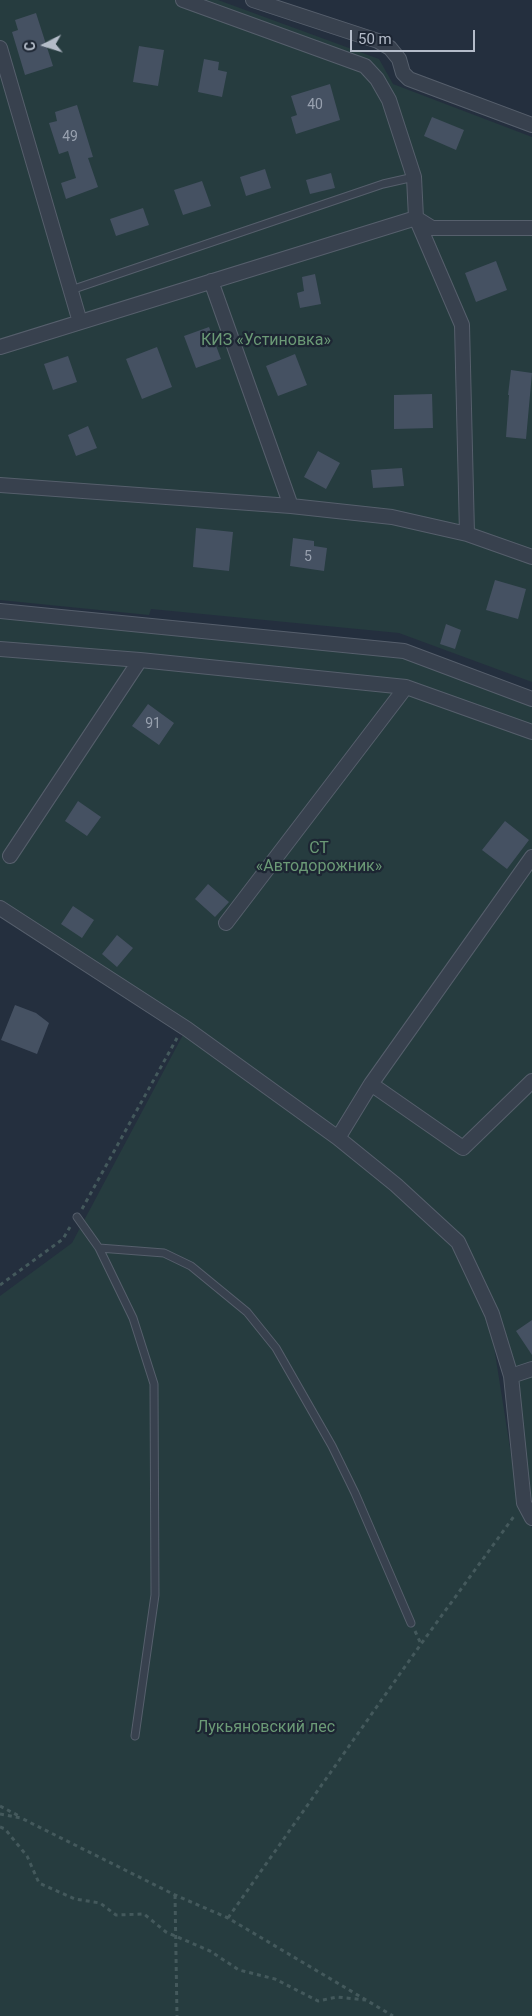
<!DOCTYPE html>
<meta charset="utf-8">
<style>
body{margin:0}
#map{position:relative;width:532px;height:2016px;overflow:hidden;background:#242f3e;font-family:Roboto,sans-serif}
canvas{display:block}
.north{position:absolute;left:20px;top:20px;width:50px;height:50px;-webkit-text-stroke:4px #1d2633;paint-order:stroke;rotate:265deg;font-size:14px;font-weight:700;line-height:20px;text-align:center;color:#b4bcc9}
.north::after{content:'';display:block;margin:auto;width:18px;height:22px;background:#b4bcc9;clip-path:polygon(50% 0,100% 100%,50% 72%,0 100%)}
.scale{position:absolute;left:350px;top:30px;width:125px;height:22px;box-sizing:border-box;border:2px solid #b4bcc9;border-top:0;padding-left:6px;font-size:15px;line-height:18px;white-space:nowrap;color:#b4bcc9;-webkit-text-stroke:4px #1d2633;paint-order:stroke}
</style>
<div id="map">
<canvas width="532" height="2016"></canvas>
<div class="north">С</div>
<div class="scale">50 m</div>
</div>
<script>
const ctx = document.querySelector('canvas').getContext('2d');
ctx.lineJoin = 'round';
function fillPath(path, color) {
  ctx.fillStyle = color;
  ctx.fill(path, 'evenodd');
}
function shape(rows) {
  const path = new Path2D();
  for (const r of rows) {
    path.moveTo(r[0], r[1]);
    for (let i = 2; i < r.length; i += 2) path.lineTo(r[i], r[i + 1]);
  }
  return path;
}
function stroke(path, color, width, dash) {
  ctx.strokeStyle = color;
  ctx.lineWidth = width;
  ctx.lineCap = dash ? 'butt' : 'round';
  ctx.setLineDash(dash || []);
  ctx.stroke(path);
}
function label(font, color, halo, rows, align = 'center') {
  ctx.font = font + ' Roboto,sans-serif';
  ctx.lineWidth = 4.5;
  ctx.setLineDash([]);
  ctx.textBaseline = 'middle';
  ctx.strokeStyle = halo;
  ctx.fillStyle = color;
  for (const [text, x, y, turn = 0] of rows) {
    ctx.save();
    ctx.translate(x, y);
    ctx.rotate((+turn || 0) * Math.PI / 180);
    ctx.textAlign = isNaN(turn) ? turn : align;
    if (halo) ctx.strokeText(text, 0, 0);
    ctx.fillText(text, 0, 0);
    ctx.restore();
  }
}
fillPath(shape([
 [0,0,218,0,379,59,393,84,532,137,532,682,399,633,151,609,149,615,0,600],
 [0,611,404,651,532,699,532,1503,516,1374,461,1241,397,1183,0,906],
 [185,1031,358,1159,456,1245,489,1315,519,1505,532,1528,532,2016,0,2016,0,1296,72,1243]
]), '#263c3f');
fillPath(shape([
 [36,13,53,66,25,75,12,32,18,30,15,20],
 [139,46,164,50,158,86,133,82],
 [204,59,219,62,218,70,227,72,222,97,198,92],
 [330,84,340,120,296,134,291,117,297,115,291,96],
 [77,105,93,157,88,158,98,187,66,199,61,183,76,178,68,151,59,154,49,123,57,121,55,112],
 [432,117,464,130,456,150,424,136],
 [265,169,271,188,246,196,240,177],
 [331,173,335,188,310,194,306,180],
 [202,181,211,206,183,215,174,190],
 [143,208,149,225,116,236,110,219],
 [496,261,507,290,476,302,465,273],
 [315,274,321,304,300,308,297,293,304,291,302,277],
 [209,327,221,359,196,368,184,336],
 [157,347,172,387,142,399,126,359],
 [295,354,307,385,278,396,266,366],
 [68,356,77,382,53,390,44,364],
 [511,370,532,373,526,439,506,437,509,395,508,395],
 [432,394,433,428,394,429,394,395],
 [88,426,97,448,76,456,68,435],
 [318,451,340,463,326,489,304,477],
 [402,468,404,486,373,488,371,470],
 [196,528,233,532,229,571,193,567],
 [293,538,314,541,314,546,327,548,324,571,290,566],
 [495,580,526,589,518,619,486,610],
 [446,624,461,630,455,649,440,644],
 [148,704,174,723,159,745,132,726],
 [78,801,101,817,87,836,65,821],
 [505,821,529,840,507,869,482,850],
 [208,884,229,902,215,917,195,899],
 [73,906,94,920,82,938,61,924],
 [117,935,133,948,117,967,102,954],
 [15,1005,36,1013,49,1023,37,1054,1,1040],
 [532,1320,532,1355,516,1331]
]), '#455162');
const lane = shape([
 [71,290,383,184,414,177],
 [77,1217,99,1248,164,1253,191,1266,247,1312,276,1348,332,1446,355,1493,411,1623],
 [99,1248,133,1318,154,1384,155,1595,135,1736]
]);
const street = shape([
 [183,0,365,66,377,79,389,100,414,177,416,218,462,325,467,534],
 [253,0,378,41,390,48,399,59,403,73,409,79,532,125],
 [0,48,80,322],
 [211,281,291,506],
 [0,347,416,218,432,228,532,228],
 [0,485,291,506,392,517,467,534,532,557],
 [0,611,404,651,532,699],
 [0,649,140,660,406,687,532,732],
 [10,856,140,660],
 [0,908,187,1029,338,1138,396,1185,458,1242,492,1314,511,1376,524,1503,532,1518],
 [226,923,406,687],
 [371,1084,463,1148,532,1081],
 [338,1138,371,1084,532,857],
 [511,1376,532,1369]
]);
stroke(lane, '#565f6c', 9);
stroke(street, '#565f6c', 16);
stroke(shape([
 [82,1209,177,1038],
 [0,1285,63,1239,70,1227],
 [415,1631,421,1644],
 [0,1806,19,1816],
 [0,1814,21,1818,175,1895,228,1918,393,2016],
 [0,1827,5,1829,27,1856,39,1883,75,1899,100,1903,116,1915,144,1914,166,1932,210,1951,239,1970,275,1979,318,2001,337,1997,366,2000],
 [175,1895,177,2016],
 [228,1918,421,1644,515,1515]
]), '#44595c', 3, [4, 4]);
stroke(lane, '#38414e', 7);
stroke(street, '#38414e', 14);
label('14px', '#98a1af', null, [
 ["40",315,105],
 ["49",70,137],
 ["5",308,557],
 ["91",153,724]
]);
label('16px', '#6b9a76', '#1d2633', [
 ["КИЗ «Устиновка»",266,341],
 ["СТ",319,849],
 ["«Автодорожник»",319,867],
 ["Лукьяновский лес",266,1728]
]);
</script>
